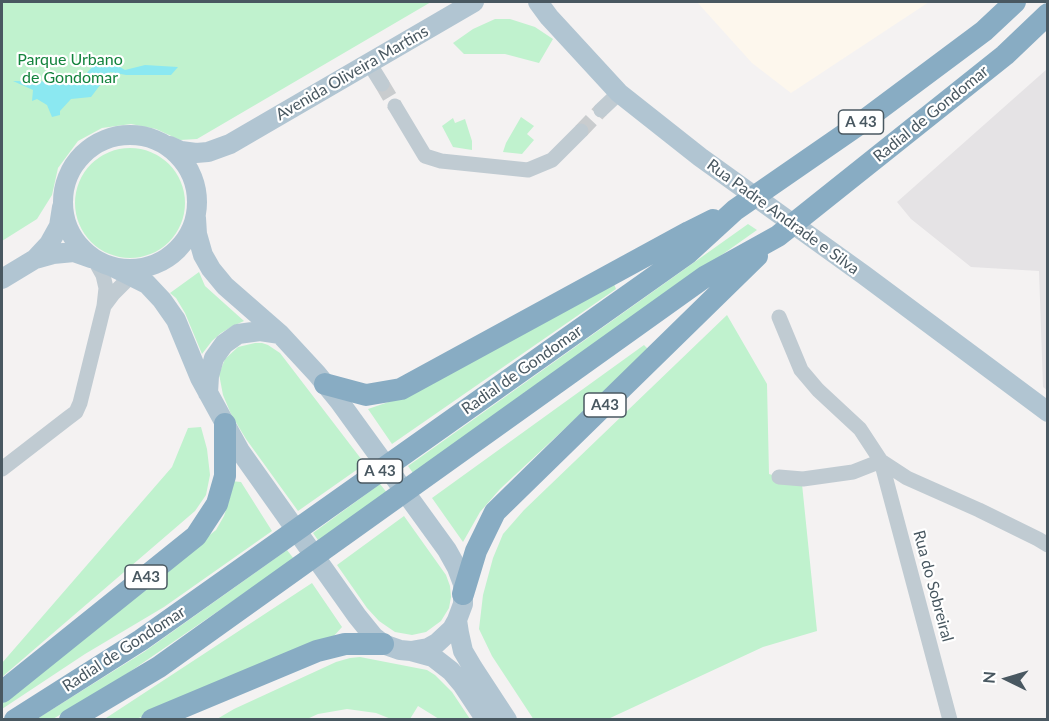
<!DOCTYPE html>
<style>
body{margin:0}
#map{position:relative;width:1049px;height:721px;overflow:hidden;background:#f4f2f2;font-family:Lato,sans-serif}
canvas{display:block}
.frame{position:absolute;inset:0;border:3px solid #495861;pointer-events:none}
.north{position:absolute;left:977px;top:649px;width:60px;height:60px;-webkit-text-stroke:4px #fff;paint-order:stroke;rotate:275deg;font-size:16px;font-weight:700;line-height:24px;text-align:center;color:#495861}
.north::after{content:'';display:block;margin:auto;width:21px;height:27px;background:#495861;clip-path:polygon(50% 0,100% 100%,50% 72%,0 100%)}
</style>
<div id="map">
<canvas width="1049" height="721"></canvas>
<div class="frame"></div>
<div class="north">N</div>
</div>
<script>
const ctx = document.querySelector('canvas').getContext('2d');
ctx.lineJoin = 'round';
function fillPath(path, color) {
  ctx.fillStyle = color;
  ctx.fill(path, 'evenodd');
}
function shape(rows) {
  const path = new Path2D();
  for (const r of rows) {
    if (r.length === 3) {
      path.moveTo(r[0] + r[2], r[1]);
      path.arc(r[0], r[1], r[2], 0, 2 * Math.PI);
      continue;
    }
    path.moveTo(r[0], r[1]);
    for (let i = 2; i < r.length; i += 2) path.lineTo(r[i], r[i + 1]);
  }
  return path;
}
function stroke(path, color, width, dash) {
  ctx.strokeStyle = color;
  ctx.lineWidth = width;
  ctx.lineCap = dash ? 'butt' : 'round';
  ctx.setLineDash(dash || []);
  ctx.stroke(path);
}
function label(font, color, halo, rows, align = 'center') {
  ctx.font = font + ' Lato,sans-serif';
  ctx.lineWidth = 4.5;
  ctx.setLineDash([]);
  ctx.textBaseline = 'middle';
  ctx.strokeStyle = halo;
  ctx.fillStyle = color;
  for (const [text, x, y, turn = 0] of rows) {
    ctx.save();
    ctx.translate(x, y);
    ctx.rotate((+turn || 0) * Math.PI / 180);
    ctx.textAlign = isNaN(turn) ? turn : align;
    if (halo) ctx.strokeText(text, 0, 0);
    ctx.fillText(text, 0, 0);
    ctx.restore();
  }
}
fillPath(shape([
 [697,2,929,2,791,93,752,63]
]), '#fdf7ed');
fillPath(shape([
 [1047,69,1047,390,1043,387,1039,271,971,267,911,219,897,202]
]), '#e5e3e5');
fillPath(shape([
 [2,2,431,2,197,139,180,140,156,129,131,124,102,128,78,141,58,168,52,195,37,219,2,241],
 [495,19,510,19,535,27,553,39,539,63,505,54,464,54,453,43,473,29],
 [521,117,534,126,527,134,534,140,522,154,503,152,506,143],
 [453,118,455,123,465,119,472,141,472,150,453,147,442,126],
 [130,203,55],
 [748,224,757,230,413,473,408,466],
 [199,272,205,286,244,321,233,326,221,333,212,341,202,354,185,313,176,298,170,293],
 [614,284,616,289,392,444,368,409,412,394],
 [727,315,767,384,769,474,802,484,817,631,763,647,608,719,534,720,492,656,479,629,483,595,493,558,503,534,524,510],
 [255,343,262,343,268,345,280,353,365,464,298,511,246,439,231,414,223,395,219,374,225,359,238,347],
 [644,345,649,350,500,489,480,512,463,542,432,498],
 [201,427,207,449,210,475,206,495,195,511,2,677,2,663,172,467,188,428],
 [231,481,241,482,272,531,164,607,85,654,2,709,2,700,216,530,224,516,231,494],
 [380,484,388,494,320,543,313,533],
 [404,516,446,575,450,586,451,597,449,608,441,621,426,632,412,635,395,632,379,621,367,608,337,565],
 [287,550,294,559,112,684,53,719,35,720,144,652],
 [312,583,342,627,333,637,210,690,136,719,103,720],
 [360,657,427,670,435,675,452,692,470,719,439,719,418,706,410,719,391,719,376,713,347,709,318,714,307,719,217,719,234,709,336,662,350,658]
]), '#c0f2ce');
fillPath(shape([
 [100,59,108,60,125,70,145,65,178,67,171,75,126,75,110,72,91,97,71,99,60,111,60,115,52,117,47,105,37,99,32,101,33,90,13,81,78,82]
]), '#8be8f1');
stroke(shape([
 [382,84,395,106],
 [581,131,601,110]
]), '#c9ccce', 15, [15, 8]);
stroke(shape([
 [369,63,382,84],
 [395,106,425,156,441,161,528,170,552,160,581,131],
 [601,110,619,93],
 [104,306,113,294,127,280,155,265],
 [779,317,801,370,818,390,860,429,881,461,907,478,979,510,1038,539,1048,545],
 [2,469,68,418,76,412,80,403,104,306,106,288,103,275,94,259],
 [779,477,803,479,853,472,881,461,950,720]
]), '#c0cbd2', 15);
stroke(shape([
 [538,2,549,17,619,93,700,157,864,275,1048,412],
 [130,202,67],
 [170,146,181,151,196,153,208,152,230,144,474,2],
 [35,259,49,244,59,226,62,207],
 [113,267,147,284,162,300,176,320,200,378,240,451,357,616,374,637,383,644,400,650,411,651,428,648,437,643,452,629,457,620,463,604,463,584,457,568,447,550,339,401,317,374,280,334,225,286,211,269,203,255,197,234,196,218],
 [2,279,35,259,53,254,74,252,91,258],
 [208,393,209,376,214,358,224,344,238,334,260,331,280,334],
 [457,620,459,633,463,651,473,668,507,720],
 [411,651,433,657,451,671,462,684,486,720]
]), '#b1c5d2', 20);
stroke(shape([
 [325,384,366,395,401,389,689,232,713,220],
 [463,594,476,551,495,512,757,256],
 [2,692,196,536,217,504,225,476,225,424],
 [15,720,141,640,688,253,735,210,858,125,984,31,1015,2],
 [70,720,159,667,706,276,778,236,1005,55,1048,14],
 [152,720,317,651,345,644,383,644]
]), '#88acc3', 22);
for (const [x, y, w] of [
 [861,122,45],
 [605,405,42],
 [380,471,45],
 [146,577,42]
]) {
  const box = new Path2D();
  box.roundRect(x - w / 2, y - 12, w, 24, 4.5);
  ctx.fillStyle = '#fff';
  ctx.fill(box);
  stroke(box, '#495861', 1.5);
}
label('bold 15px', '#495861', null, [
 ["A 43",861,122],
 ["A43",605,405],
 ["A 43",380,471],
 ["A43",146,577]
]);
label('16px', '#13833d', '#fff', [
 ["Parque Urbano",70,60],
 ["de Gondomar",70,78]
]);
label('16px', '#495861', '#fff', [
 ["Avenida Oliveira Martins",352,73,-30],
 ["Radial de Gondomar",931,114,-39],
 ["Rua Padre Andrade e Silva",783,217,36],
 ["Radial de Gondomar",522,370,-35],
 ["Rua do Sobreiral",933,586,75],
 ["Radial de Gondomar",124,649,-33]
]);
</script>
